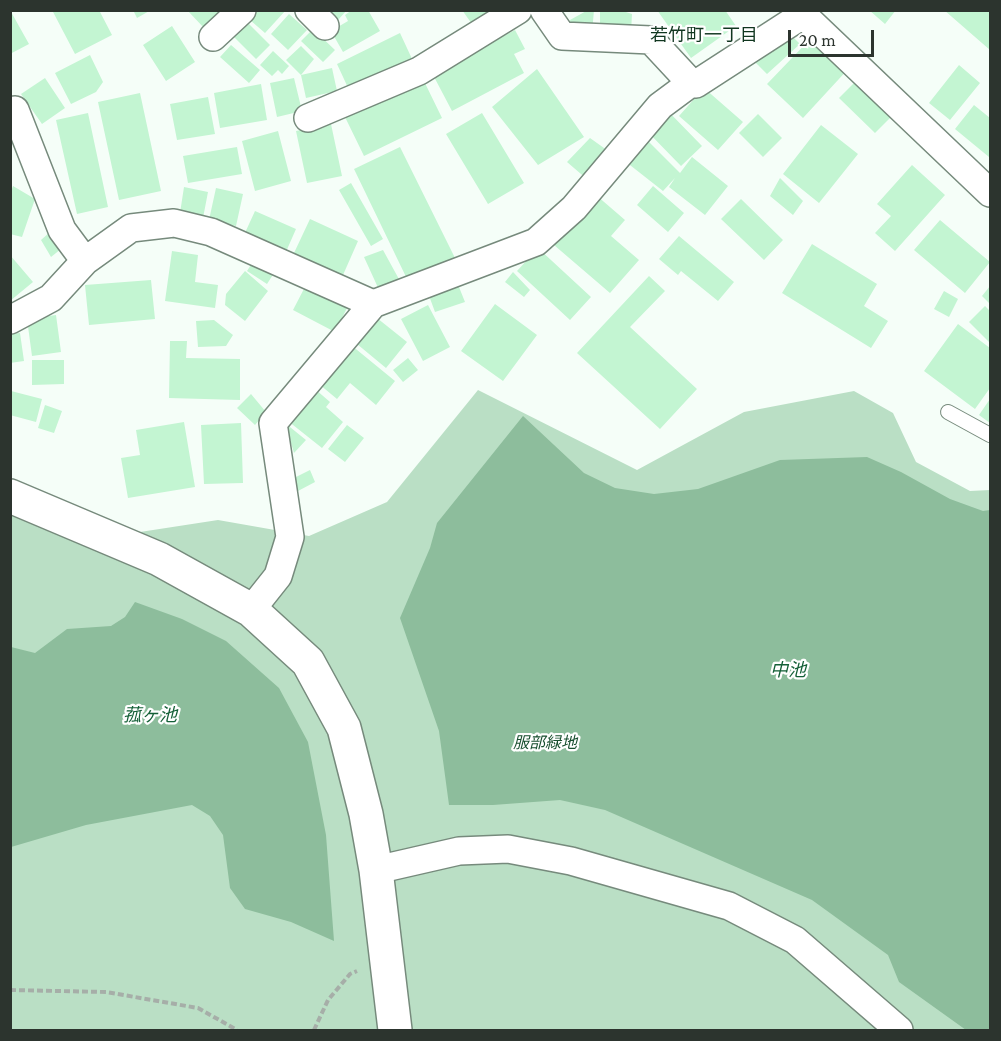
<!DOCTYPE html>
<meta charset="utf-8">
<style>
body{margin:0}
#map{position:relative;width:1001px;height:1041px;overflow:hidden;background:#f5fef8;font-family:"Crimson Pro",serif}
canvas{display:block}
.frame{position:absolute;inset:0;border:12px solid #2c342e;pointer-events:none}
.scale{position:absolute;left:788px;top:30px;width:86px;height:27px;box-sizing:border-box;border:3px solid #2c342e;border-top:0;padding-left:8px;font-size:18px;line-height:21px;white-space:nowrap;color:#2c342e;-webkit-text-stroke:4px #fff;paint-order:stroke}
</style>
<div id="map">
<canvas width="1001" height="1041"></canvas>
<div class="frame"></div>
<div class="scale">20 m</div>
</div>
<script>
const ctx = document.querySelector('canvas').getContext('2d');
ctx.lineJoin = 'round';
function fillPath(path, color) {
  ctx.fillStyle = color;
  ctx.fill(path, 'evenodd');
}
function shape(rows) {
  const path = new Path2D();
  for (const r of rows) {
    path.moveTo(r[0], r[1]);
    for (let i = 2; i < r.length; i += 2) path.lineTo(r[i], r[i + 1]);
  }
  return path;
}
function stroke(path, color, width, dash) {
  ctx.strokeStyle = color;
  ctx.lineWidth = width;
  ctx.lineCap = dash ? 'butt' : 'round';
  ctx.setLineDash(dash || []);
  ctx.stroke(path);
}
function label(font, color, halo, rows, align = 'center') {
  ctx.font = font + ' "Crimson Pro","Noto Sans JP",serif';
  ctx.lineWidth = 4.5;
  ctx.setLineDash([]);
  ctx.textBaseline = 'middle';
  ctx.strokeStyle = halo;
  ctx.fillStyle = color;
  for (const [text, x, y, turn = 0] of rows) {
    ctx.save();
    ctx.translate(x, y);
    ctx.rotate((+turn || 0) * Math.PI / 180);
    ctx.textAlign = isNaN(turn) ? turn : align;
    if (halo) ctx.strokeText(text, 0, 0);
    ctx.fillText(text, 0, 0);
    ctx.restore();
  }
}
fillPath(shape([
 [478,390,637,470,744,412,854,391,893,413,916,462,970,491,990,490,990,1030,11,1030,11,501,140,532,218,520,309,536,387,502]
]), '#badfc5');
fillPath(shape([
 [523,416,584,473,615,488,654,494,698,489,780,460,867,457,901,472,950,499,983,511,990,510,990,1030,966,1030,899,982,888,955,812,900,605,810,560,800,493,805,449,805,439,731,400,618,430,548,437,523],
 [135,602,182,619,226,641,279,688,308,742,326,835,334,941,291,922,245,909,230,888,223,835,210,816,192,805,86,825,11,847,11,647,35,653,67,629,111,626,125,617]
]), '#8dbd9c');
fillPath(shape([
 [10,10,29,44,10,54],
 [52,10,99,10,112,35,75,54],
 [133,10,151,10,137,18],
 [187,10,224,10,205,29],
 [259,10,286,10,265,33,250,20],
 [328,10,347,10,338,20],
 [352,10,368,10,380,31,343,52,331,31,348,21,345,15],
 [462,10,492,10,472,24],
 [588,10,594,10,592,33,571,27,570,20],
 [600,10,620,10,632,14,631,33,600,32],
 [657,10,725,10,736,26,691,58],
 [869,10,896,10,885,24],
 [944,10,990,10,990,50],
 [289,14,307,30,288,50,271,34],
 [245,20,270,45,256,59,231,34],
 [172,26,195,62,166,81,143,45],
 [313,29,335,50,323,62,301,41],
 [515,30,525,49,514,54,524,73,452,111,432,73],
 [787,31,800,44,767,74,755,62],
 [400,33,413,61,350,92,337,64],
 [816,33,850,67,803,118,767,84],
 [231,45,260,70,249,83,220,57],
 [301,46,314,59,301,75,332,68,337,91,306,98,301,75,286,60],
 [273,51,289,66,282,74,278,70,272,76,260,65],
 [90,55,103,82,96,92,71,104,55,73],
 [959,65,980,83,950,120,929,103],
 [537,69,584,137,538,165,492,107],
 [45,78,65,108,42,124,21,94],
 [294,78,302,111,277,117,270,83],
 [859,78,895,113,875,133,839,98],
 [423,79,442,118,364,156,345,117],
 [261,84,267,120,220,128,214,93],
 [704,88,743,122,718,150,679,116],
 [140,93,161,191,119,200,98,102],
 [208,97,215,134,177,140,170,104],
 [974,105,990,118,989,157,955,129],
 [664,107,702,146,681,166,643,127],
 [88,113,108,207,77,214,56,120],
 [482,113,524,183,488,204,446,134],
 [758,114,782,138,763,157,739,133],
 [331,124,342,176,307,183,296,131],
 [821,125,858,154,819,203,783,174],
 [278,131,291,181,255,191,242,141],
 [642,135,680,173,692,157,728,186,705,215,669,187,675,178,663,191,621,158],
 [590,138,611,153,588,180,567,162],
 [237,147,242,174,188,183,183,156],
 [400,147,455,258,408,281,354,169],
 [912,165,945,195,895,251,875,233,891,216,877,204],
 [780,178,803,201,793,215,770,196],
 [351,183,383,239,371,246,339,190],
 [13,186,35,199,22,237,10,234,10,194],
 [653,186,684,213,668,232,637,205],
 [184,187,208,192,203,218,180,213],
 [216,188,243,194,236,226,209,220],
 [596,195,625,220,611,236,639,260,610,293,554,245],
 [741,199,783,240,764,260,721,219],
 [255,211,296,229,285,254,244,235],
 [310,219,358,241,343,275,294,253],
 [940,220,990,262,965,293,914,250],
 [50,232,61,249,51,257,41,240],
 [679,236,734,282,718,301,681,271,678,275,659,259],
 [812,244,877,284,864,306,888,321,871,348,782,293],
 [538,248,591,297,570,320,517,271],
 [383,250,400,281,380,292,364,257],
 [172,251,198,255,195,282,218,285,215,308,165,301],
 [10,255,33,282,10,301],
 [256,257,276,270,267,284,247,271],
 [245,271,268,291,245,321,225,305,226,294],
 [513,272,530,290,524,297,505,282],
 [649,276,665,291,630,327,697,389,660,429,577,353],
 [151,280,155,319,89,325,85,285],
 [457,282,465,302,435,312,428,293],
 [306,285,348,306,335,332,293,310],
 [990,286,990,304,982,296],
 [944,291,958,299,949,317,934,309],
 [495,304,537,335,503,381,461,351],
 [428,305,450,347,423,361,401,319],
 [985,306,990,311,990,343,969,322],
 [56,315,61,352,32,356,27,319],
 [377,318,407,342,386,368,357,344],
 [214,320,233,335,226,346,198,347,196,321],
 [958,324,990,348,990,388,975,409,924,371],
 [20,333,24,361,10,363,10,334],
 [170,341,187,341,186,358,240,359,240,400,169,398],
 [351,345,395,381,376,405,350,383,337,399,319,384],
 [408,358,418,370,403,382,393,370],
 [32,360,64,360,64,384,32,385],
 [315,389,330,402,326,407,343,422,322,448,288,421],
 [11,391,42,399,36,422,10,415],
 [251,394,266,412,255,425,237,408],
 [990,399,990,423,979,415],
 [45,405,62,411,54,433,38,428],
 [184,422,195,487,128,498,121,458,140,455,136,430],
 [241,423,243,483,204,484,201,425],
 [285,423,306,440,294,453],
 [347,425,364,438,345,462,328,449],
 [310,470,315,482,298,491,294,478]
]), '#c3f5d2');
const service = shape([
 [948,412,990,435]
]);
const minor = shape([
 [309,10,325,26],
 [544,10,562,36,651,40,691,83],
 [798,10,990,193],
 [213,37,242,10],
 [10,111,15,110,62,230,85,261],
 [308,118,419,71,518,10],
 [10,320,51,298,85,261,131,228,174,223,211,232,373,304],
 [251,610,278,576,290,537,273,423,373,304,536,242,574,208,660,106,691,83,696,84,801,16],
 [376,870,459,851,508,849,571,861,729,906,795,940,899,1030]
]);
const tertiary = shape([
 [10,496,159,559,251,610,308,662,344,728,366,814,376,870,395,1030]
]);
stroke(service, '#768a7c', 16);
stroke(minor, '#768a7c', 30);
stroke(tertiary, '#768a7c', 36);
stroke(shape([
 [10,990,106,992,198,1008,237,1030],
 [314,1030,328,1000,350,974,357,971]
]), '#a6aea8', 4, [6, 3]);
stroke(service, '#fff', 14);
stroke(minor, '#fff', 27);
stroke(tertiary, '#fff', 33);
label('italic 16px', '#174e2e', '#fff', [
 ["服部緑地",545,743]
]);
label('18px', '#10361f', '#fff', [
 ["若竹町一丁目",704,35]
]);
label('italic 18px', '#146037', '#fff', [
 ["中池",788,670],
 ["菰ヶ池",150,715]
]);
</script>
